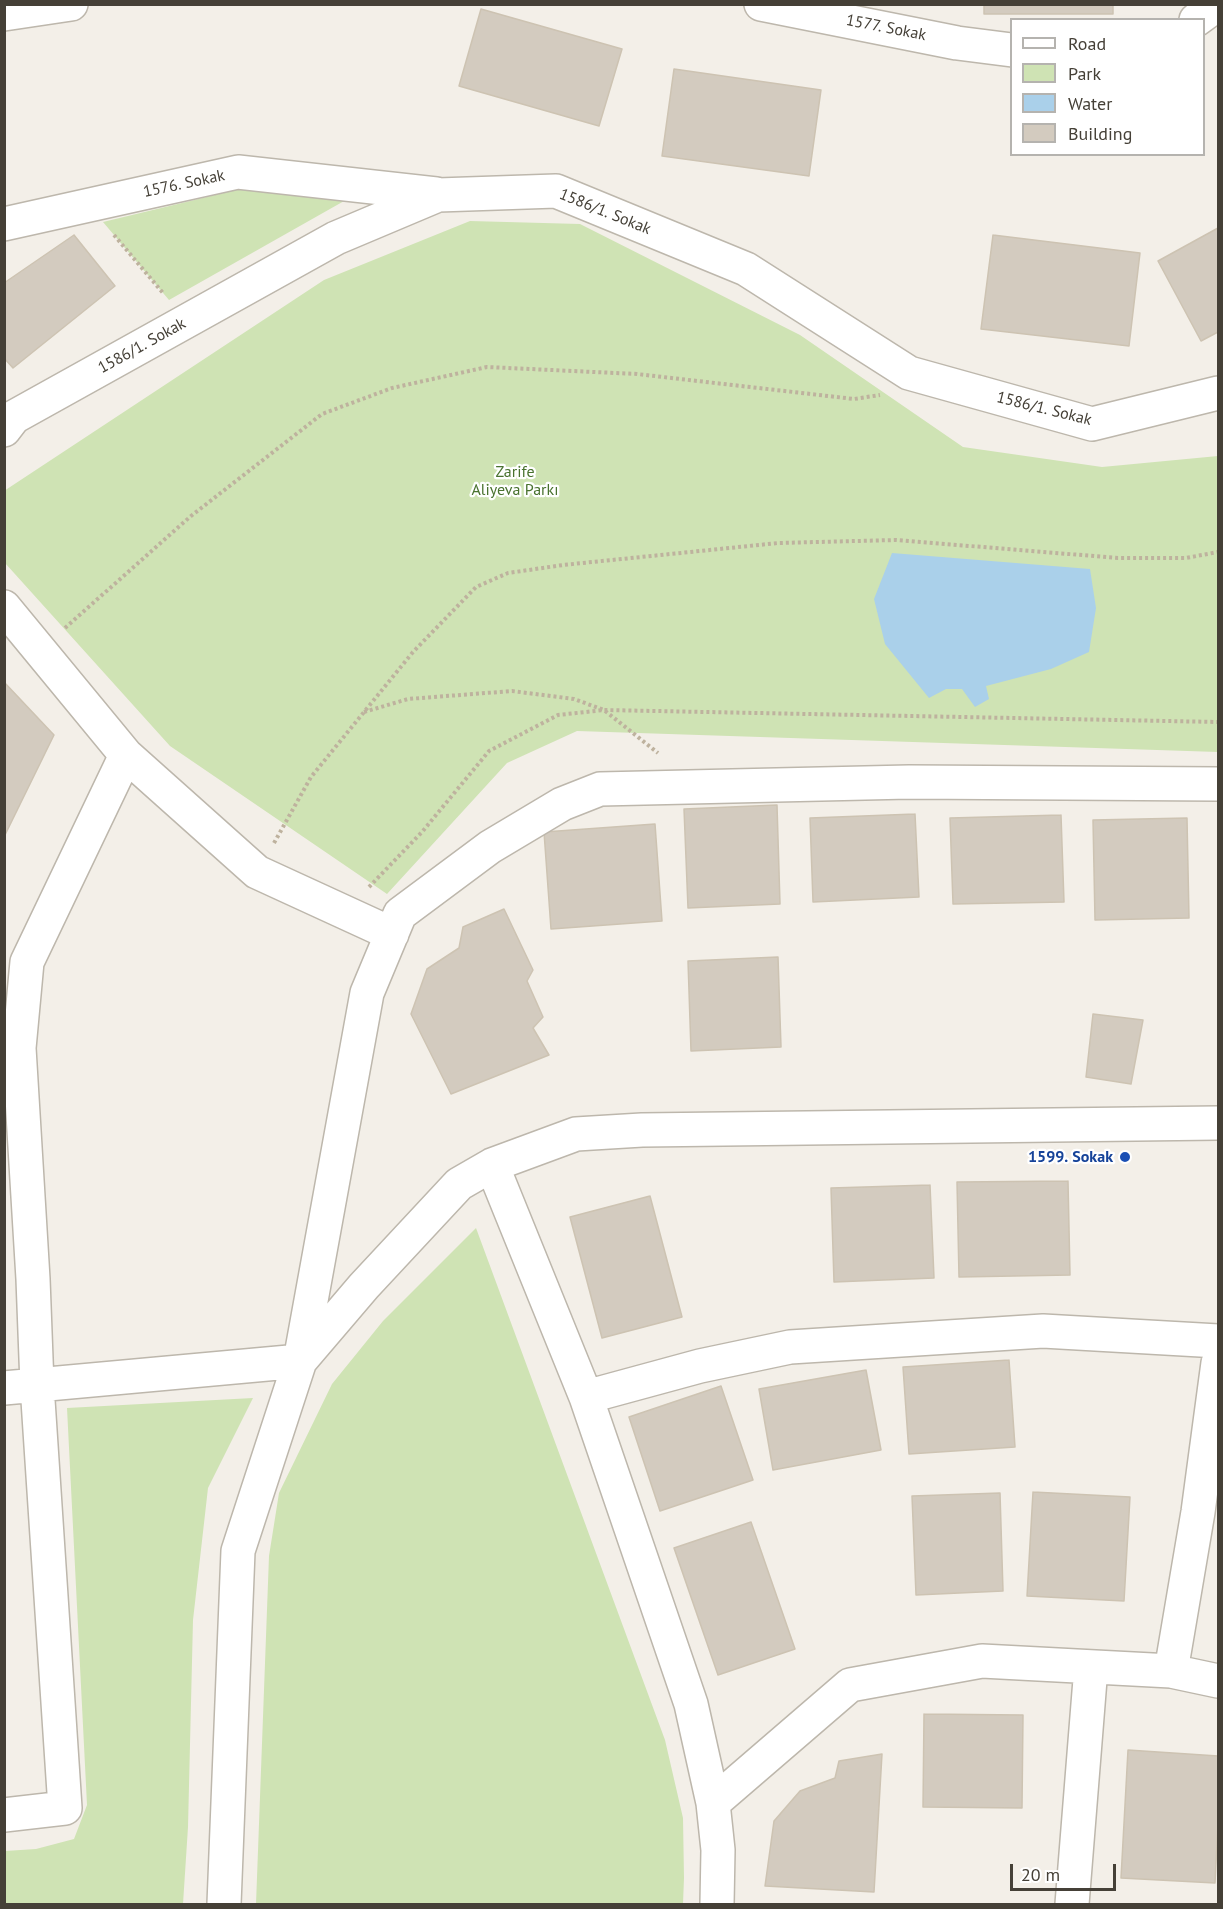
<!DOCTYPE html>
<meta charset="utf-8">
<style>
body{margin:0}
#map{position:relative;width:1223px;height:1909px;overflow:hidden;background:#f3efe8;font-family:"PT Sans",sans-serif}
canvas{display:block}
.frame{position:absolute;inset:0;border:6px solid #454037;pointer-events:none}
.legend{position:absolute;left:1010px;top:18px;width:195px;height:138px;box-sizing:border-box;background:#fff;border:2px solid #b5b3af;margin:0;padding:8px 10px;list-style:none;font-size:18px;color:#454037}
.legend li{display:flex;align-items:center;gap:12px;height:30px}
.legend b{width:30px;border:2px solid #b5b3af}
.scale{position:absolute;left:1010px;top:1864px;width:106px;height:27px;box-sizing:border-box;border:3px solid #454037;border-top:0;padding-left:8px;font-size:18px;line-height:21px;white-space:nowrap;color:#454037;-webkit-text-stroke:4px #fff;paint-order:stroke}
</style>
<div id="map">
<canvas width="1223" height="1909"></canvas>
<div class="frame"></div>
<ul class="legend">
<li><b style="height:8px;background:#fff"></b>Road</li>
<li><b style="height:16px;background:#cfe3b4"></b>Park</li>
<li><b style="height:16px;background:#aad0ea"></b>Water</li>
<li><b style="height:16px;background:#d3cbbf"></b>Building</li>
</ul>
<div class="scale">20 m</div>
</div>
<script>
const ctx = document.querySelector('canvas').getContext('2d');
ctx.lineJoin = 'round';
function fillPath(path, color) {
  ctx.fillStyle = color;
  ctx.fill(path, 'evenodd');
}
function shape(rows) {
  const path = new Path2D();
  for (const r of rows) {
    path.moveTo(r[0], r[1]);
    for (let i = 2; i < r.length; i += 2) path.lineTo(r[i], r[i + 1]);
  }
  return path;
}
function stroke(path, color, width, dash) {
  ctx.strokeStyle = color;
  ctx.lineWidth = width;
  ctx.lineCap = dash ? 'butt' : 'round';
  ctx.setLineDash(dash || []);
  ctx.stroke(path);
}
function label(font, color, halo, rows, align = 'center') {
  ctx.font = font + ' "PT Sans",sans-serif';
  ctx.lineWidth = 4.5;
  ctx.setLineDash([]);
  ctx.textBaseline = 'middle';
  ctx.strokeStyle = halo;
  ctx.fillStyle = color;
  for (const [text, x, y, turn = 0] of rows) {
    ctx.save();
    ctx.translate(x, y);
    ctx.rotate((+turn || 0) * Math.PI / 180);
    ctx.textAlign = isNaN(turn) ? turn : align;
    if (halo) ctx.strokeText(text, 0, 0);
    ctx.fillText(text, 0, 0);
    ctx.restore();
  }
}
fillPath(shape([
 [240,189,360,192,169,300,103,222],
 [470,221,580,224,800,335,963,447,1102,467,1218,456,1218,752,577,731,507,763,387,894,170,746,5,563,4,491,324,280],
 [476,1228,665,1740,683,1818,684,1878,683,1904,256,1904,269,1556,279,1493,332,1384,383,1321],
 [253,1398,208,1488,193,1620,188,1827,183,1904,5,1904,5,1851,36,1849,74,1839,87,1805,67,1408]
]), '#cfe3b4');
fillPath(shape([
 [892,553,1090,569,1096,608,1089,652,1051,669,986,686,989,699,975,707,962,689,946,689,929,698,885,644,874,599]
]), '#aad0ea');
const building = shape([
 [984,4,1113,4,1113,14,984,14,984,4],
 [481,9,622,49,599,126,459,86,481,9],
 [674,69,821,90,809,176,662,156,674,69],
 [1218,228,1218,332,1201,341,1158,261,1218,228],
 [74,235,115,286,13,368,4,358,4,283,74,235],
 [993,235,1140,253,1129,346,981,329,993,235],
 [4,682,54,735,4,837,4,682],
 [777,805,780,904,688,908,684,809,777,805],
 [915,814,919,897,813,902,810,818,915,814],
 [1061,815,1064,902,953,904,950,818,1061,815],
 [1187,818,1189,918,1095,920,1093,820,1187,818],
 [655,824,662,921,551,929,544,832,655,824],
 [504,909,533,970,527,981,543,1017,533,1028,549,1055,451,1094,411,1014,427,969,459,948,463,927,504,909],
 [778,957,781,1047,691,1051,688,961,778,957],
 [1093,1014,1143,1020,1131,1084,1086,1077,1093,1014],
 [1068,1181,1070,1275,959,1277,957,1182,1068,1181],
 [930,1185,934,1278,834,1282,831,1188,930,1185],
 [650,1196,682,1317,602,1338,570,1217,650,1196],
 [1009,1360,1015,1447,909,1454,903,1367,1009,1360],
 [866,1370,881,1450,773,1470,759,1389,866,1370],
 [721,1386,753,1480,660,1511,629,1417,721,1386],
 [1033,1492,1130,1497,1124,1601,1027,1596,1033,1492],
 [1000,1493,1003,1591,916,1595,912,1496,1000,1493],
 [751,1522,795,1649,718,1675,674,1548,751,1522],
 [924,1714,1023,1715,1022,1808,923,1807,924,1714],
 [1128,1750,1218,1756,1218,1824,1215,1883,1121,1878,1128,1750],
 [882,1754,874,1892,765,1886,774,1821,800,1791,835,1778,839,1761,882,1754]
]);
fillPath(building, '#d3cbbf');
stroke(building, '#cdc3b2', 1.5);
const minor = shape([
 [761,4,957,43,1012,50],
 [4,14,71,4],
 [1196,20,1218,4],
 [4,224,238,172,436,194],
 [4,430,14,417,336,238,438,195,556,191,746,269,909,373,1092,424,1218,393],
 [4,607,126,755,27,962,19,1048,33,1279,37,1385,65,1808,4,1815],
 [126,755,257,872,392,934],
 [492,1165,586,1397,691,1704,713,1803,718,1850,717,1904],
 [4,1388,300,1361,364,1286,459,1184,492,1165,576,1134,642,1130,1218,1123],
 [586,1397,700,1366,790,1347,1043,1331,1218,1341],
 [1171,1671,1198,1512,1218,1363],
 [713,1803,850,1685,982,1661,1171,1671,1218,1681],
 [224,1904,238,1551,300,1361,367,993,400,914,490,847,562,804,600,789,909,782,1218,784],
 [1072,1904,1091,1667]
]);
stroke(minor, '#bdb7ac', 36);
stroke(shape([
 [114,235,163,293],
 [65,628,191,516,322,414,392,388,487,367,637,374,854,399,880,395],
 [364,712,408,699,512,691,574,699,604,710,658,753],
 [274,843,311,777,413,652,476,587,508,573,563,565,778,543,896,540,1118,558,1186,558,1218,552],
 [369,887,422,832,489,751,558,715,604,710,1218,722]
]), '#beb29e', 4, [3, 3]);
stroke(minor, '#fff', 33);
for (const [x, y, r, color] of [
 [1125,1157,6,"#1a4fb4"]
]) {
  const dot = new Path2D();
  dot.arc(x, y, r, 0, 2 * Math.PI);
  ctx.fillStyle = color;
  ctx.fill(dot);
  stroke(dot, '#fff', 2);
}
label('16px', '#454037', '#fff', [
 ["1577. Sokak",886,28,11],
 ["1576. Sokak",184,184,-12],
 ["1586/1. Sokak",605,212,22],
 ["1586/1. Sokak",142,346,-29],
 ["1586/1. Sokak",1044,409,14]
]);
label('16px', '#49722f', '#fff', [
 ["Zarife",515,472],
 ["Aliyeva Parkı",515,490]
]);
label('bold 16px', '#164399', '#fff', [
 ["1599. Sokak",1113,1157]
], 'right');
</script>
